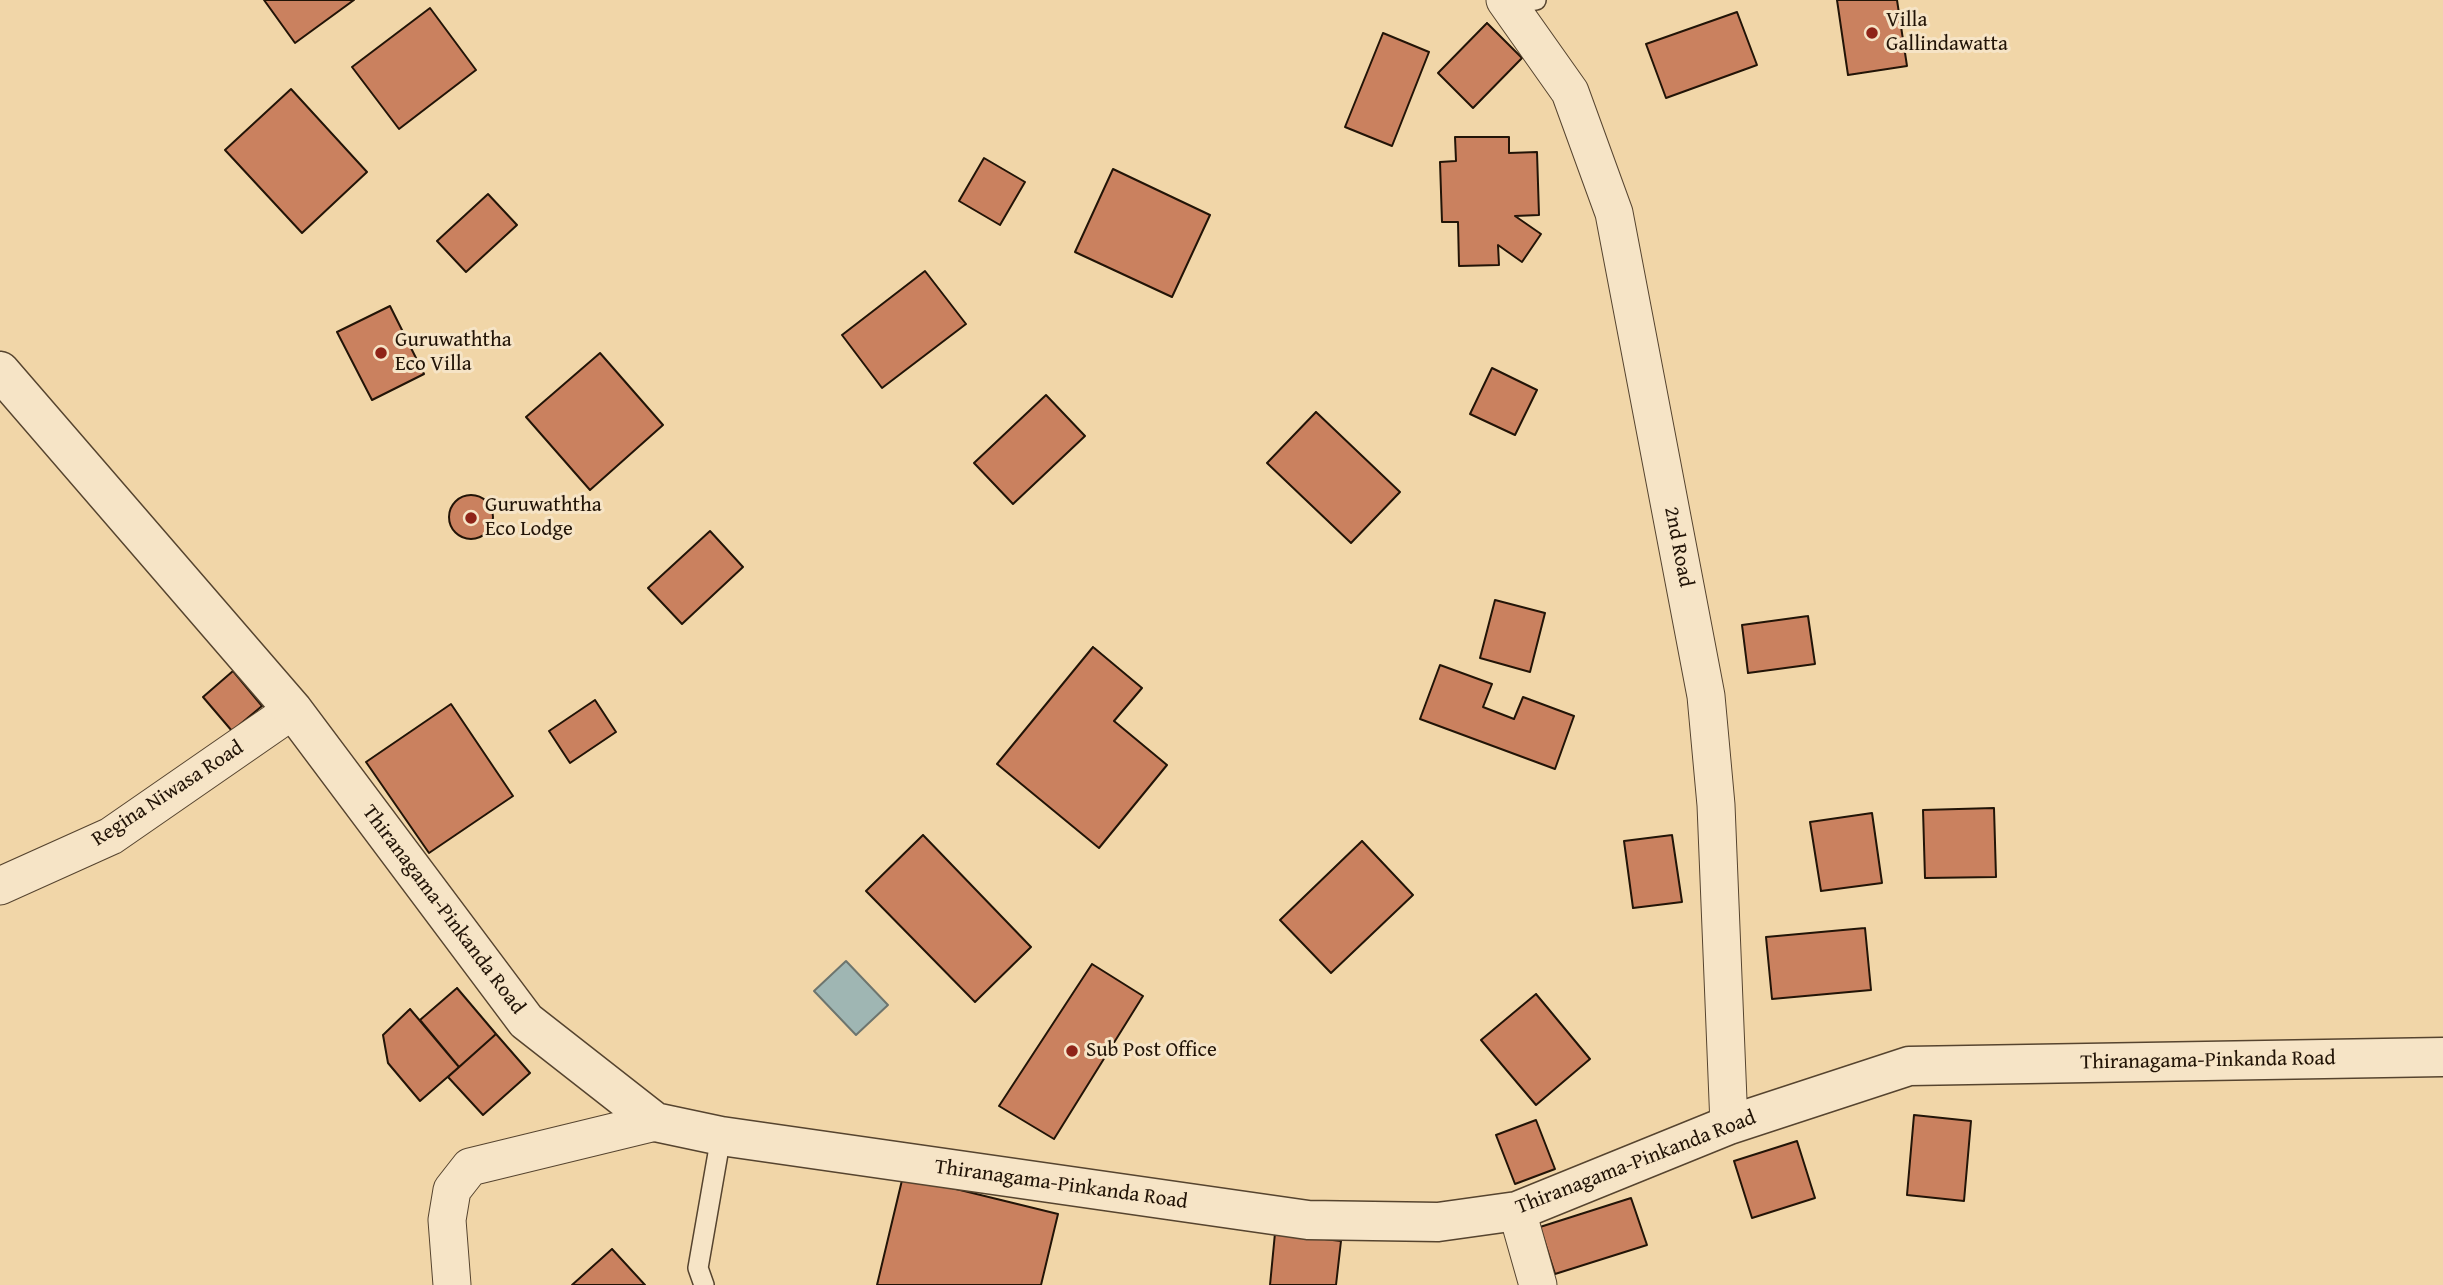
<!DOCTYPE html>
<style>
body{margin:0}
canvas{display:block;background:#f1d6a8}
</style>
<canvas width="2443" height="1285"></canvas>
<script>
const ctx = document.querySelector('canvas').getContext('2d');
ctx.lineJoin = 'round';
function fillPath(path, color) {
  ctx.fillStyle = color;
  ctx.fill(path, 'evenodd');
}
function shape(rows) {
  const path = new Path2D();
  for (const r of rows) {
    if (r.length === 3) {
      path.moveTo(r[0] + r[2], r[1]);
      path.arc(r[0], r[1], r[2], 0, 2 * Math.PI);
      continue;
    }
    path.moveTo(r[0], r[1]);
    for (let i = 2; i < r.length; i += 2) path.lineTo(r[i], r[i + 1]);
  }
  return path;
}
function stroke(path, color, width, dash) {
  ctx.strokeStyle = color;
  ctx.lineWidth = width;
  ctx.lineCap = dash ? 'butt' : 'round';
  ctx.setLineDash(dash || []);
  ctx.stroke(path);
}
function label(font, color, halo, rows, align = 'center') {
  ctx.font = font + ' "Gentium Book Plus",serif';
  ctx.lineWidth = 6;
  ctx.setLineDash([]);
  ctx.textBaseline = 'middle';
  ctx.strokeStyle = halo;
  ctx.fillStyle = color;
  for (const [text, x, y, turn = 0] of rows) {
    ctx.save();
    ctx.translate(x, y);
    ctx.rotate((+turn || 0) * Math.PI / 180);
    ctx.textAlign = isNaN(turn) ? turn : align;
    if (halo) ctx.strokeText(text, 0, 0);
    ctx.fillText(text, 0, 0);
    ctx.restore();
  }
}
const water = shape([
 [846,961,888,1005,856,1035,814,991,846,961]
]);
fillPath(water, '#9fb6b3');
stroke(water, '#6d756e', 2);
const building = shape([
 [264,0,354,0,295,43,264,0],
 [1837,0,1897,0,1907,66,1848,75,1837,0],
 [430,8,476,70,399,129,352,67,430,8],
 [1737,12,1757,65,1666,98,1646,44,1737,12],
 [1487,23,1522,58,1473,108,1438,73,1487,23],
 [1383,33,1429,52,1392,146,1345,127,1383,33],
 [291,89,367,172,302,233,225,150,291,89],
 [1455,137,1509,137,1509,153,1537,152,1539,215,1515,216,1541,234,1522,262,1498,245,1499,265,1459,266,1458,222,1442,222,1440,162,1456,161,1455,137],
 [984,158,1025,182,1000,225,959,201,984,158],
 [1113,169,1210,215,1172,297,1075,252,1113,169],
 [488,194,517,225,466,272,437,241,488,194],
 [925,271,966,324,882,388,842,335,925,271],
 [390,306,424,374,372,400,337,332,390,306],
 [600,353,663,425,590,490,526,417,600,353],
 [1492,368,1537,390,1515,435,1470,414,1492,368],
 [1046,395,1085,436,1013,504,974,463,1046,395],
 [1316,412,1400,492,1351,543,1267,463,1316,412],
 [471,517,22],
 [710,531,743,567,682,624,648,588,710,531],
 [1495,600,1545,613,1530,672,1480,658,1495,600],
 [1808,616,1815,664,1748,673,1742,625,1808,616],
 [1093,647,1142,688,1114,721,1167,765,1099,848,997,764,1093,647],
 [1440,665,1492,684,1483,707,1514,719,1523,697,1574,716,1555,769,1420,719,1440,665],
 [233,671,262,706,232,731,203,697,233,671],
 [595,700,616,732,570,763,549,731,595,700],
 [451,704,513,796,429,853,366,762,451,704],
 [1994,808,1996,877,1925,878,1923,810,1994,808],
 [1872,813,1882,883,1821,891,1810,822,1872,813],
 [923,835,1031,947,975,1002,866,891,923,835],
 [1672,835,1682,902,1633,908,1624,841,1672,835],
 [1362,841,1413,895,1331,973,1280,920,1362,841],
 [1865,928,1871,990,1772,999,1766,937,1865,928],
 [1092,964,1143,996,1054,1139,999,1106,1092,964],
 [457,988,496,1034,459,1067,420,1020,457,988],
 [1536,994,1590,1059,1536,1105,1481,1040,1536,994],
 [410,1009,459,1067,420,1101,388,1063,383,1035,410,1009],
 [496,1034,530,1073,483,1115,448,1077,496,1034],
 [1914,1115,1971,1121,1964,1201,1907,1195,1914,1115],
 [1536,1120,1555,1169,1515,1184,1496,1135,1536,1120],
 [1797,1141,1815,1198,1752,1218,1734,1161,1797,1141],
 [903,1176,1058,1214,1041,1285,877,1285,903,1176],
 [1631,1198,1647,1245,1555,1274,1540,1227,1631,1198],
 [1275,1233,1341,1241,1336,1285,1270,1285,1275,1233],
 [612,1249,645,1285,572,1285,612,1249]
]);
fillPath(building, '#ca815f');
stroke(building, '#221407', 2);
const service = shape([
 [1508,5,1536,0],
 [704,1285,698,1268,721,1136]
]);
const minor = shape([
 [1505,0,1570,92,1614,213,1706,696,1716,805,1729,1125],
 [0,886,111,836,293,710],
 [1517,1211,1538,1285],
 [452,1285,447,1220,452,1190,470,1167,655,1122]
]);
const tertiary = shape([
 [0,371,293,710,526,1021,655,1122,721,1136,1308,1220,1438,1222,1517,1211,1729,1125,1909,1066,2443,1057]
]);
stroke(service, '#56442f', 22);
stroke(minor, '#56442f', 39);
stroke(tertiary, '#56442f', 41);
stroke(service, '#f6e4c6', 19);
stroke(minor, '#f6e4c6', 37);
stroke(tertiary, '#f6e4c6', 38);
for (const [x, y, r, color] of [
 [1872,33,7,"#8f2418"],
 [381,353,7,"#8f2418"],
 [471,518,7,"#8f2418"],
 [1072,1051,7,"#8f2418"]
]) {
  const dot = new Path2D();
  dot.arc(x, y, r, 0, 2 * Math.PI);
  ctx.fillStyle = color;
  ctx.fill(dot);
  stroke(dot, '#f6e4c6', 2.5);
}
label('21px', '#221407', '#f6e4c6', [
 ["Villa",1886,21],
 ["Gallindawatta",1886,45],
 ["Guruwaththa",395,341],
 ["Eco Villa",395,365],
 ["Guruwaththa",485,506],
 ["Eco Lodge",485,530],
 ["Sub Post Office",1086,1051]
], 'left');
label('21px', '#221407', '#f6e4c6', [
 ["2nd Road",1678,547,79],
 ["Regina Niwasa Road",168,794,-33],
 ["Thiranagama-Pinkanda Road",443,910,53],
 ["Thiranagama-Pinkanda Road",2208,1061,-1],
 ["Thiranagama-Pinkanda Road",1636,1163,-21],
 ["Thiranagama-Pinkanda Road",1061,1185,8]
]);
</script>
